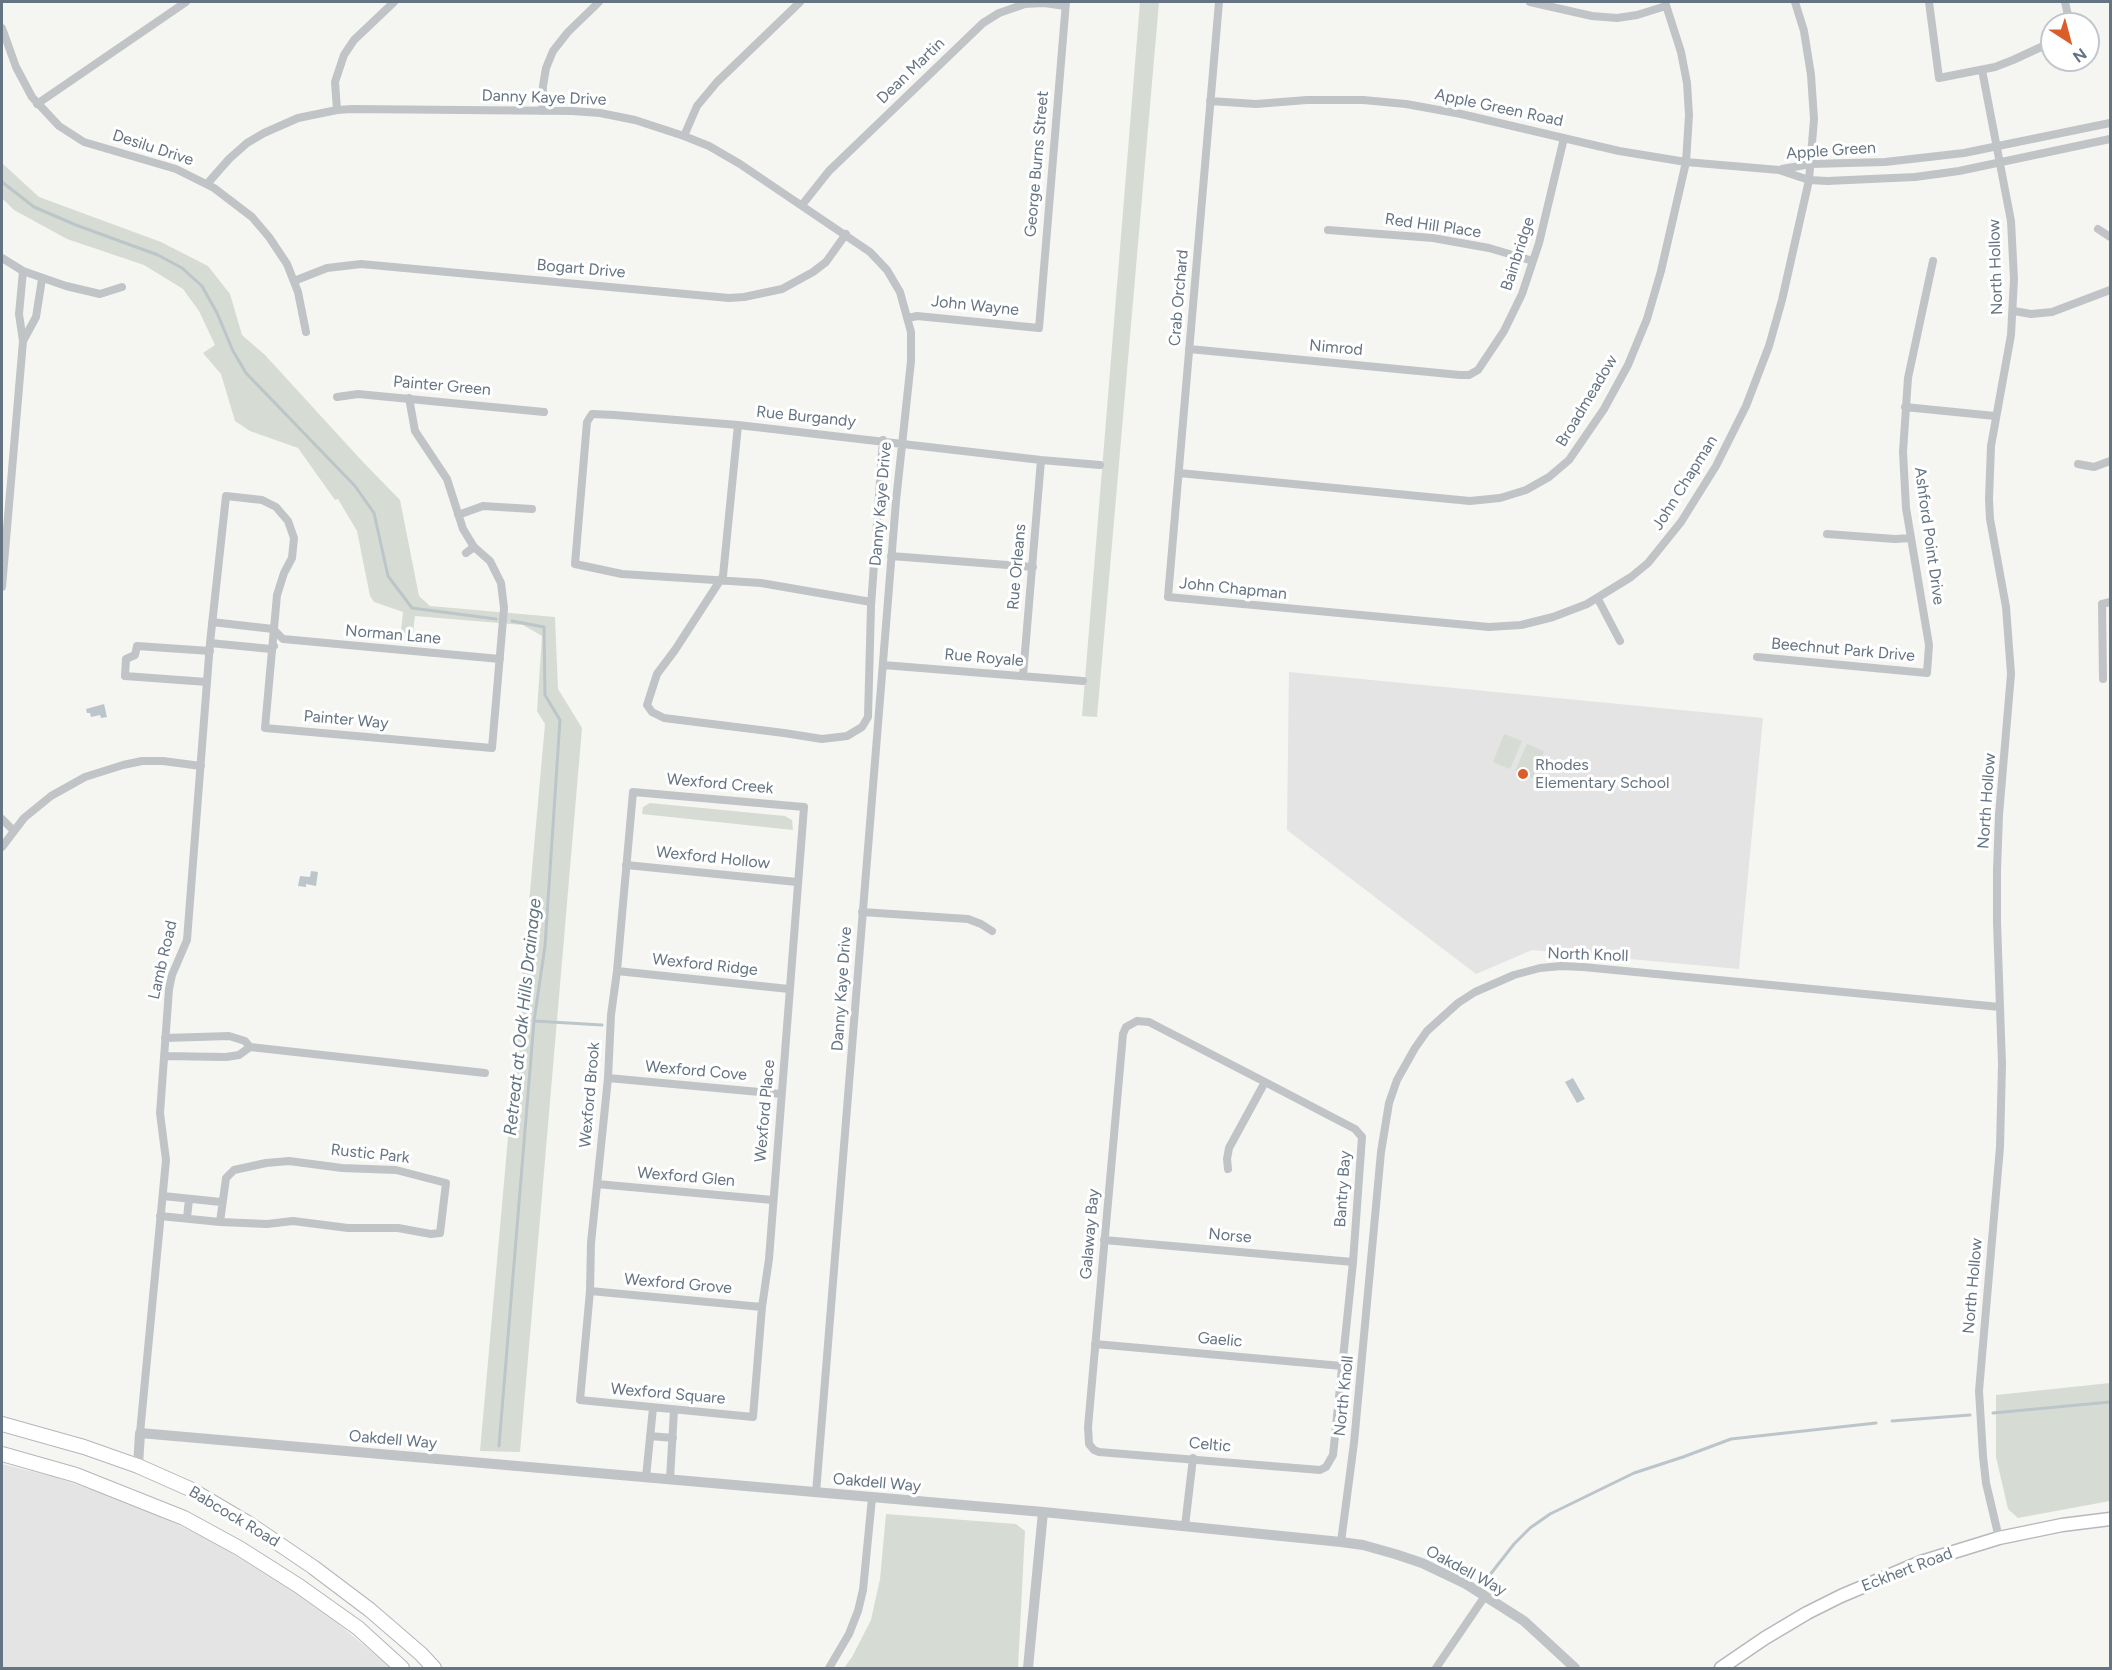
<!DOCTYPE html>
<style>
body{margin:0}
#map{position:relative;width:2112px;height:1670px;overflow:hidden;background:#f5f5f2;font-family:Figtree,sans-serif}
canvas{display:block}
.frame{position:absolute;inset:0;border:3px solid #657482;pointer-events:none}
.north{position:absolute;left:2040px;top:12px;width:60px;height:60px;box-sizing:border-box;background:#fff;border:2px solid #c1c7cd;border-radius:50%;rotate:144deg;font-size:16px;font-weight:700;line-height:24px;text-align:center;color:#657482}
.north::after{content:'';display:block;margin:auto;width:21px;height:27px;background:#db5d2c;clip-path:polygon(50% 0,100% 100%,50% 72%,0 100%)}
</style>
<div id="map">
<canvas width="2112" height="1670"></canvas>
<div class="frame"></div>
<div class="north">N</div>
</div>
<script>
const ctx = document.querySelector('canvas').getContext('2d');
ctx.lineJoin = 'round';
function fillPath(path, color) {
  ctx.fillStyle = color;
  ctx.fill(path, 'evenodd');
}
function shape(rows) {
  const path = new Path2D();
  for (const r of rows) {
    path.moveTo(r[0], r[1]);
    for (let i = 2; i < r.length; i += 2) path.lineTo(r[i], r[i + 1]);
  }
  return path;
}
function stroke(path, color, width, dash) {
  ctx.strokeStyle = color;
  ctx.lineWidth = width;
  ctx.lineCap = dash ? 'butt' : 'round';
  ctx.setLineDash(dash || []);
  ctx.stroke(path);
}
function label(font, color, halo, rows, align = 'center') {
  ctx.font = font + ' Figtree,sans-serif';
  ctx.lineWidth = 6;
  ctx.setLineDash([]);
  ctx.textBaseline = 'middle';
  ctx.strokeStyle = halo;
  ctx.fillStyle = color;
  for (const [text, x, y, turn = 0] of rows) {
    ctx.save();
    ctx.translate(x, y);
    ctx.rotate((+turn || 0) * Math.PI / 180);
    ctx.textAlign = isNaN(turn) ? turn : align;
    if (halo) ctx.strokeText(text, 0, 0);
    ctx.fillText(text, 0, 0);
    ctx.restore();
  }
}
fillPath(shape([
 [1289,672,1763,718,1739,969,1532,950,1476,974,1287,830],
 [2,1464,54,1477,105,1494,164,1518,214,1542,295,1593,336,1622,391,1668,2,1668]
]), '#e3e4e3');
fillPath(shape([
 [1140,2,1159,2,1097,717,1082,716],
 [2,163,39,197,161,242,208,266,230,294,242,335,265,355,363,462,400,500,419,596,430,606,555,617,558,689,582,728,520,1452,480,1451,545,724,537,711,542,636,523,625,415,616,412,641,400,641,403,612,374,602,370,596,357,531,338,499,335,500,298,448,250,431,235,421,221,374,203,353,215,345,199,311,183,289,144,265,67,239,14,210,2,198],
 [1504,734,1522,741,1510,769,1493,762],
 [1527,744,1544,751,1533,778,1515,771],
 [650,803,785,816,792,820,793,830,642,814,643,807],
 [2110,1383,2110,1501,2018,1518,2008,1509,1996,1457,1996,1395],
 [886,1514,1016,1524,1025,1531,1018,1668,844,1668,852,1657,871,1620,880,1579]
]), '#d6dcd3');
fillPath(shape([
 [104,704,107,717,101,718,100,715,91,717,90,713,87,713,86,709],
 [311,871,318,872,316,886,306,884,306,887,298,886,300,876,310,877],
 [1573,1078,1585,1099,1577,1103,1565,1082]
]), '#bcc5ca');
stroke(shape([
 [2,182,34,207,76,225,158,255,182,268,202,286,217,313,233,351,246,373,355,486,374,513,388,576,412,608,496,619],
 [534,1021,602,1025],
 [1993,1413,2110,1402],
 [1892,1421,1970,1415],
 [499,1446,534,1021,545,946,560,720,545,695,544,627,512,621],
 [1489,1576,1514,1544,1530,1528,1550,1514,1634,1473,1683,1457,1731,1439,1876,1423]
]), '#bcc5ca', 3);
const secondary = shape([
 [1721,1668,1765,1638,1807,1613,1841,1596,1921,1562,1999,1538,2062,1525,2110,1519]
]);
const primary = shape([
 [2,1424,84,1447,138,1466,190,1489,251,1525,313,1567,370,1610,421,1654,434,1668],
 [2,1454,76,1475,184,1518,239,1548,299,1586,358,1628,402,1668]
]);
stroke(secondary, '#b5b9be', 15);
stroke(primary, '#b3b7bb', 16);
stroke(shape([
 [1219,2,1168,597,1489,627,1521,625,1553,617,1587,604,1631,577,1648,563,1681,522,1716,466,1746,406,1769,346,1782,300,1809,180,1814,119,1811,75,1804,31,1795,2],
 [1530,2,1592,16,1617,18,1637,15,1666,6],
 [1929,2,1939,78,1995,67,2013,60,2052,42],
 [2065,2,2070,24],
 [2,28,16,67,32,97,59,126,84,142,176,169,214,188,252,217,269,237,287,264,298,292,306,332],
 [1982,70,2011,221,2014,279,2011,335,1991,446,1989,499,1990,519,2006,607,2011,674,1999,815,1997,870,1997,922,2002,1064,2000,1147,1979,1391,1983,1456,1986,1483,1999,1538],
 [1210,101,1256,104,1307,100,1363,100,1406,104,1461,114,1619,151,1686,162,1779,170,1809,180,1827,181,1915,177,1959,171,2110,139],
 [37,104,186,2],
 [337,110,335,82,344,55,354,40,394,2],
 [542,111,543,86,546,68,553,51,568,32,599,2],
 [684,136,697,106,717,82,800,2],
 [1782,169,1811,164,1885,162,1964,153,2110,123],
 [207,184,229,159,247,143,264,133,298,118,337,110,352,109,572,111,600,113,635,120,684,136,709,146,740,164,870,252,887,270,900,292,911,332,911,361,896,501,816,1493],
 [802,205,829,171,983,23,999,13,1025,4,1044,3,1065,6],
 [2098,229,2110,237],
 [1328,230,1433,238,1489,248,1533,261],
 [2,258,23,271,66,286,100,294,122,287],
 [294,281,327,268,361,264,729,298,744,297,782,289,813,272,826,262,846,234],
 [2014,311,2031,314,2052,312,2110,290],
 [908,318,917,316,1039,328,1066,2],
 [23,341,36,317,42,279],
 [1189,349,1460,375,1469,375,1478,370,1504,331,1522,294,1539,243,1564,138],
 [337,397,358,394,544,412],
 [1905,407,1995,416],
 [738,425,723,576,675,650,657,674,647,705,652,712,664,718,784,733,822,739,847,736,862,727,868,717,871,606,883,440],
 [2078,464,2094,467,2110,461],
 [1179,473,1470,501,1500,498,1526,490,1549,477,1569,460,1604,409,1628,365,1647,319,1661,271,1686,162,1689,115,1687,83,1681,52,1665,2],
 [458,515,483,506,532,509],
 [1827,534,1895,539,1911,538],
 [466,553,474,547],
 [891,556,1033,567],
 [2,587,23,341,19,314,23,271],
 [1598,599,1620,641],
 [871,602,761,583,622,574,575,564,587,422,592,414,615,415,738,425,1041,460,1100,465],
 [212,622,273,629,283,639,500,659],
 [210,643,271,649,274,646],
 [1757,657,1927,673,1929,645,1906,508,1903,452,1908,378,1933,261],
 [883,665,1083,681],
 [1023,676,1041,460],
 [2103,679,2102,604,2110,602],
 [207,682,125,676,126,659,135,655,137,646,210,651],
 [633,792,804,807,769,1259,762,1307,753,1417,580,1400,590,1291,591,1243,608,1078,611,1015,617,971,633,792],
 [2,819,13,830],
 [2,847,24,818,51,796,85,777,123,765,142,761,163,761,201,766],
 [626,865,797,882],
 [862,912,968,919,981,924,992,931],
 [617,971,789,989],
 [1137,1021,1149,1022,1265,1082,1355,1129,1362,1137,1353,1262,1333,1455,1326,1467,1320,1470,1099,1452,1094,1450,1089,1444,1088,1427,1123,1034,1126,1027,1137,1021],
 [250,1047,485,1073],
 [164,1056,226,1057,239,1055,250,1047,245,1041,229,1036,165,1038],
 [608,1078,781,1094],
 [1228,1169,1227,1159,1229,1148,1265,1082],
 [597,1184,773,1200],
 [163,1196,221,1202],
 [160,1216,220,1222,267,1224,293,1221,348,1228,398,1228,431,1234,440,1233,446,1183,396,1170,342,1168,289,1161,266,1163,234,1170,226,1178,220,1222],
 [187,1218,189,1199],
 [1104,1240,1353,1262],
 [590,1291,762,1307],
 [1095,1344,1342,1366],
 [140,1433,166,1160,160,1113,169,989,172,975,187,940,210,643,226,496,262,500,276,507,288,521,294,538,292,558,284,573,277,595,265,728,492,748,504,608,501,583,490,561,474,547,463,529,447,479,415,431,409,398],
 [650,1436,673,1438],
 [646,1477,653,1408],
 [670,1479,674,1410],
 [1185,1526,1193,1458],
 [1341,1542,1354,1443,1381,1152,1389,1103,1397,1080,1415,1048,1427,1031,1458,1003,1475,992,1514,975,1540,968,1561,966,1583,967,2000,1007],
 [829,1668,849,1634,858,1611,863,1590,872,1498],
 [1436,1668,1485,1596]
]), '#c0c4c7', 8);
stroke(shape([
 [138,1466,140,1433,1043,1512,1341,1542,1363,1545,1395,1554,1422,1563,1466,1584,1524,1621,1575,1668],
 [1028,1668,1043,1512]
]), '#c0c4c7', 10);
stroke(secondary, '#fff', 12);
stroke(primary, '#fff', 14);
for (const [x, y, r, color] of [
 [1523,774,6,"#db5d2c"]
]) {
  const dot = new Path2D();
  dot.arc(x, y, r, 0, 2 * Math.PI);
  ctx.fillStyle = color;
  ctx.fill(dot);
  stroke(dot, '#fff', 2);
}
label('16px', '#657482', '#fff', [
 ["Dean Martin",911,71,-44],
 ["Danny Kaye Drive",544,98,2],
 ["Apple Green Road",1499,108,12],
 ["Desilu Drive",153,148,18],
 ["Apple Green",1831,151,-4],
 ["George Burns Street",1037,164,-85],
 ["Red Hill Place",1433,226,8],
 ["Bainbridge",1518,254,-72],
 ["North Hollow",1996,267,-92],
 ["Bogart Drive",581,269,5],
 ["Crab Orchard",1179,298,-85],
 ["John Wayne",975,306,6],
 ["Nimrod",1336,348,5],
 ["Painter Green",442,386,5],
 ["Broadmeadow",1587,401,-59],
 ["Rue Burgandy",806,417,6],
 ["John Chapman",1685,483,-58],
 ["Danny Kaye Drive",881,504,-85],
 ["Ashford Point Drive",1929,536,82],
 ["Rue Orleans",1017,567,-85],
 ["John Chapman",1233,589,6],
 ["Norman Lane",393,635,5],
 ["Beechnut Park Drive",1843,650,5],
 ["Rue Royale",984,658,5],
 ["Painter Way",346,720,5],
 ["Wexford Creek",720,784,5],
 ["North Hollow",1987,801,-86],
 ["Wexford Hollow",713,858,6],
 ["North Knoll",1588,955,2],
 ["Lamb Road",163,960,-77],
 ["Wexford Ridge",705,965,6],
 ["Danny Kaye Drive",842,989,-86],
 ["Wexford Cove",696,1071,5],
 ["Wexford Brook",590,1095,-85],
 ["Wexford Place",765,1111,-85],
 ["Rustic Park",370,1154,6],
 ["Wexford Glen",686,1177,5],
 ["Bantry Bay",1343,1189,-86],
 ["Galaway Bay",1090,1234,-85],
 ["Norse",1230,1236,5],
 ["Wexford Grove",678,1284,5],
 ["North Hollow",1973,1286,-85],
 ["Gaelic",1220,1340,5],
 ["Wexford Square",668,1394,5],
 ["North Knoll",1344,1396,-84],
 ["Oakdell Way",393,1440,5],
 ["Celtic",1210,1445,5],
 ["Oakdell Way",877,1483,5],
 ["Babcock Road",234,1517,31],
 ["Eckhert Road",1907,1570,-21],
 ["Oakdell Way",1466,1571,28]
]);
label('16px', '#657482', '#fff', [
 ["Rhodes",1535,765],
 ["Elementary School",1535,783]
], 'left');
label('italic 18px', '#61757f', '#fff', [
 ["Retreat at Oak Hills Drainage",523,1017,-84]
]);
</script>
